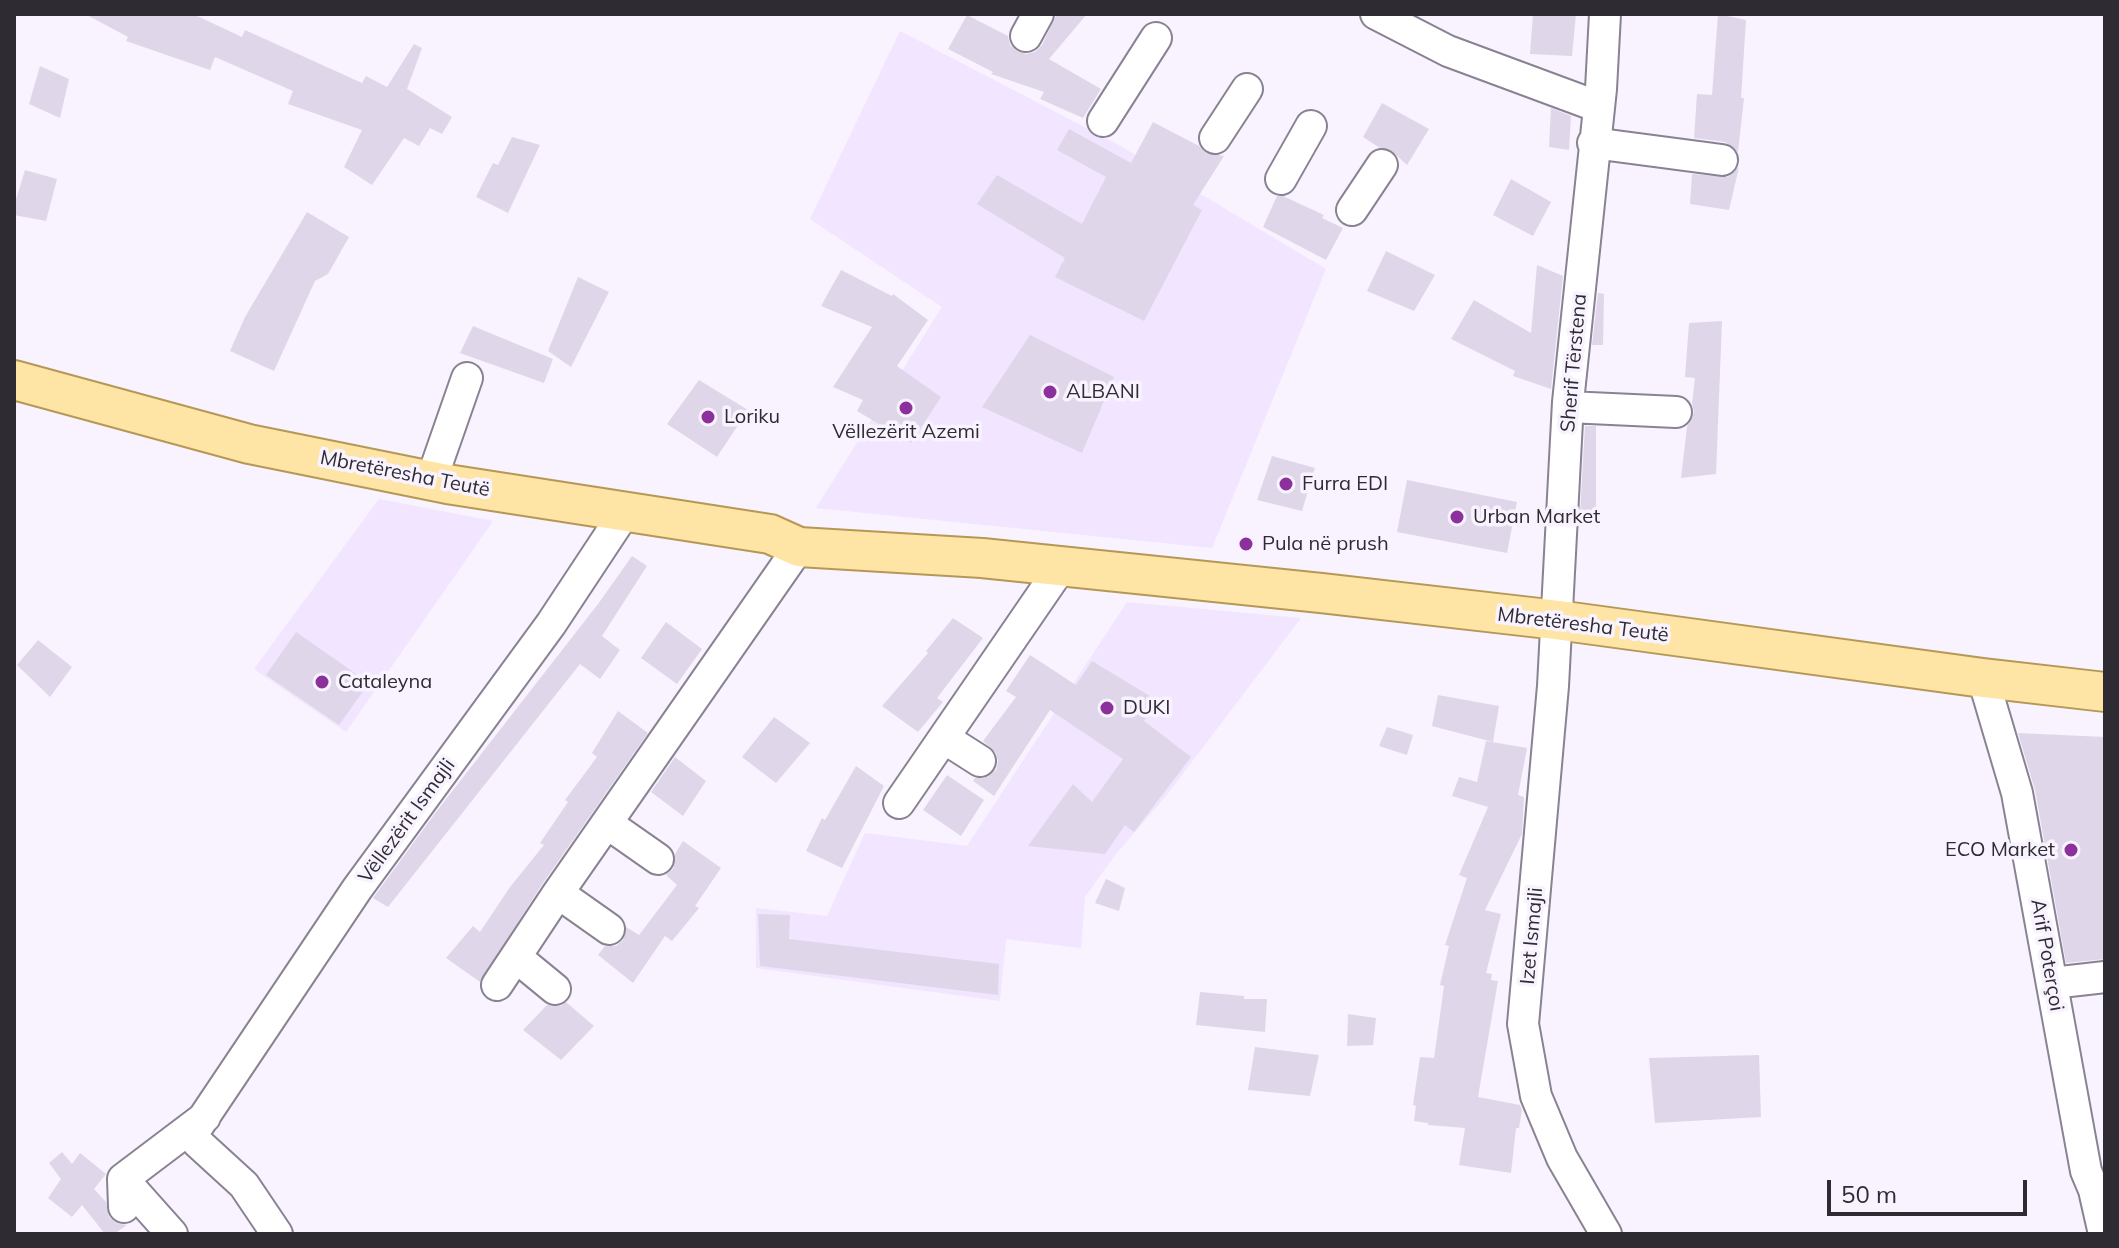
<!DOCTYPE html>
<meta charset="utf-8">
<style>
body{margin:0}
#map{position:relative;width:2119px;height:1248px;overflow:hidden;background:#f8f3ff;font-family:Mulish,sans-serif}
canvas{display:block}
.frame{position:absolute;inset:0;border:16px solid #2f2b32;pointer-events:none}
.scale{position:absolute;left:1827px;top:1180px;width:200px;height:36px;box-sizing:border-box;border:4px solid #2f2b32;border-top:0;padding-left:10px;font-size:24px;line-height:28px;white-space:nowrap;color:#2f2b32;-webkit-text-stroke:6px #f8f3ff;paint-order:stroke}
</style>
<div id="map">
<canvas width="2119" height="1248"></canvas>
<div class="frame"></div>
<div class="scale">50 m</div>
</div>
<script>
const ctx = document.querySelector('canvas').getContext('2d');
ctx.lineJoin = 'round';
function fillPath(path, color) {
  ctx.fillStyle = color;
  ctx.fill(path, 'evenodd');
}
function shape(rows) {
  const path = new Path2D();
  for (const r of rows) {
    path.moveTo(r[0], r[1]);
    for (let i = 2; i < r.length; i += 2) path.lineTo(r[i], r[i + 1]);
  }
  return path;
}
function stroke(path, color, width, dash) {
  ctx.strokeStyle = color;
  ctx.lineWidth = width;
  ctx.lineCap = dash ? 'butt' : 'round';
  ctx.setLineDash(dash || []);
  ctx.stroke(path);
}
function label(font, color, halo, rows, align = 'center') {
  ctx.font = font + ' Mulish,sans-serif';
  ctx.lineWidth = 7;
  ctx.setLineDash([]);
  ctx.textBaseline = 'middle';
  ctx.strokeStyle = halo;
  ctx.fillStyle = color;
  for (const [text, x, y, turn = 0] of rows) {
    ctx.save();
    ctx.translate(x, y);
    ctx.rotate((+turn || 0) * Math.PI / 180);
    ctx.textAlign = isNaN(turn) ? turn : align;
    if (halo) ctx.strokeText(text, 0, 0);
    ctx.fillText(text, 0, 0);
    ctx.restore();
  }
}
fillPath(shape([
 [900,31,1117,144,1326,269,1212,548,816,508,942,307,810,219],
 [379,499,493,521,346,732,254,669],
 [1127,602,1301,618,1166,796,1116,854,1085,897,1081,948,1006,939,1000,1001,756,968,756,908,827,916,865,833,967,846]
]), '#f1e5ff');
fillPath(shape([
 [85,14,193,14,242,37,245,30,362,83,366,76,387,87,414,44,422,48,407,89,452,117,442,134,430,128,419,146,404,138,372,185,344,167,362,130,288,104,293,91,215,57,210,70,126,41,128,37],
 [1057,14,1087,14,1049,59,1101,89,1083,118,1040,99,1044,92,991,74,993,72,948,49,967,15,1008,36,1010,45,1017,51,1026,54,1035,52,1042,45],
 [1533,14,1576,14,1572,56,1530,54],
 [1718,14,1746,20,1741,98,1744,98,1738,152,1725,142,1694,138,1697,94,1712,95],
 [40,66,69,79,60,118,29,104],
 [1382,103,1429,129,1407,165,1391,150,1380,148,1363,137],
 [1551,108,1571,116,1569,150,1549,147],
 [1153,122,1199,146,1206,153,1224,156,1193,205,1202,210,1144,321,1055,277,1065,258,977,204,997,175,1082,224,1106,177,1057,150,1069,129,1131,163],
 [512,137,540,145,508,213,476,197,493,163,498,165],
 [1739,167,1729,210,1690,204,1692,174,1728,177],
 [25,170,57,179,46,221,14,215,14,206],
 [1511,179,1551,202,1533,236,1493,215],
 [1277,196,1283,196,1324,215,1322,218,1343,228,1326,260,1263,227],
 [307,212,349,237,328,274,315,281,274,371,230,351,245,317],
 [1386,251,1435,275,1414,311,1367,291],
 [1537,265,1563,276,1551,389,1513,376,1515,371,1451,339,1474,300,1531,333],
 [841,270,892,296,893,294,928,320,897,366,941,397,911,443,857,411,863,400,833,387,872,327,821,306],
 [578,277,609,292,571,367,548,351],
 [1598,293,1604,294,1603,345,1592,345],
 [1722,321,1716,474,1681,478,1687,427,1694,412,1692,403,1695,378,1685,377,1689,323],
 [473,326,553,359,544,383,460,353],
 [1030,335,1114,377,1082,453,982,407],
 [699,380,748,410,717,457,667,424],
 [1585,426,1596,426,1596,510,1580,512],
 [1272,456,1315,468,1302,511,1257,500],
 [1407,480,1517,502,1507,553,1397,532],
 [632,556,647,566,602,636,620,650,600,679,580,664,388,907,373,898,436,812,598,604],
 [953,618,983,638,937,698,943,702,918,732,882,706,928,653,926,651],
 [666,622,702,649,677,684,641,658],
 [296,632,369,683,339,725,266,675],
 [38,640,72,667,50,697,17,665],
 [1030,655,1076,685,1092,661,1158,701,1144,721,1191,757,1134,832,1125,825,1105,854,1028,846,1073,784,1092,802,1123,759,1050,710,994,796,973,781,975,778,988,777,996,770,998,761,996,753,983,741,1016,697,1006,691],
 [1438,695,1499,706,1493,742,1432,726],
 [618,711,648,733,543,883,480,982,446,958,473,926,480,932,510,887,544,845,540,843,568,802,565,800,597,757,592,753],
 [774,717,810,743,776,783,742,757],
 [1387,727,1413,735,1407,755,1379,746],
 [2018,733,2105,737,2105,959,2066,963,2035,790],
 [1486,741,1527,748,1518,795,1524,797,1522,834,1485,910,1501,914,1486,973,1492,974,1491,980,1498,981,1478,1097,1520,1105,1522,1110,1519,1128,1516,1128,1511,1173,1459,1165,1465,1128,1428,1125,1428,1123,1414,1121,1416,1106,1413,1105,1420,1057,1434,1058,1444,986,1440,985,1449,946,1445,945,1467,878,1459,875,1488,807,1452,796,1459,777,1477,782],
 [675,757,706,781,683,816,651,792],
 [856,766,884,786,842,868,806,851,822,818,825,820],
 [947,775,984,800,961,836,923,810],
 [683,841,721,868,695,906,699,908,672,941,665,936,633,983,598,955,605,946,616,946,623,940,626,927,639,935,677,885,666,875,673,869,675,854],
 [1106,879,1125,888,1119,911,1095,903],
 [758,914,790,915,789,939,999,964,998,995,760,966],
 [1200,992,1244,996,1244,999,1267,999,1265,1032,1196,1025],
 [566,1002,594,1026,561,1060,523,1030,547,1005,561,1006],
 [1348,1014,1376,1018,1373,1045,1347,1046],
 [1255,1047,1319,1055,1310,1096,1248,1090],
 [1759,1055,1761,1117,1655,1123,1649,1058],
 [62,1152,72,1164,80,1153,106,1174,94,1189,106,1202,109,1217,116,1223,127,1225,114,1234,105,1234,82,1205,72,1217,48,1198,61,1179,49,1163]
]), '#dfd7e9');
const minor = shape([
 [1376,14,1448,51,1599,107],
 [1605,14,1601,89,1568,402,1553,686,1523,1024,1536,1096,1562,1158,1606,1234],
 [1026,36,1038,14],
 [1103,121,1156,38],
 [1215,138,1247,89],
 [1593,143,1722,160],
 [1281,179,1311,126],
 [1352,210,1382,165],
 [1568,407,1676,412],
 [431,481,467,378],
 [1983,678,2017,793,2086,1171,2094,1190,2104,1234],
 [944,738,980,761],
 [899,803,1061,567],
 [608,824,658,859],
 [558,893,609,929],
 [516,957,555,989],
 [2052,983,2105,977],
 [497,985,558,893,799,547],
 [123,1179,172,1234],
 [124,1207,123,1179,205,1117],
 [277,1234,244,1185,197,1142,194,1132,357,889,551,624,625,512]
]);
const major = shape([
 [14,380,249,444,447,484,770,534,799,547,982,558,1321,593,1557,620,1983,678,2105,692]
]);
stroke(minor, '#898292', 34);
stroke(major, '#b59856', 42);
stroke(minor, '#fff', 30);
stroke(major, '#fee4a5', 38);
for (const [x, y, r, color] of [
 [1050,392,8,"#8c319c"],
 [906,408,8,"#8c319c"],
 [708,417,8,"#8c319c"],
 [1286,484,8,"#8c319c"],
 [1457,517,8,"#8c319c"],
 [1246,544,8,"#8c319c"],
 [322,682,8,"#8c319c"],
 [1107,708,8,"#8c319c"],
 [2071,850,8,"#8c319c"]
]) {
  const dot = new Path2D();
  dot.arc(x, y, r, 0, 2 * Math.PI);
  ctx.fillStyle = color;
  ctx.fill(dot);
  stroke(dot, '#f8f3ff', 3);
}
label('20px', '#2f2b32', '#f8f3ff', [
 ["Sherif Tërstena",1574,363,-85],
 ["Mbretëresha Teutë",405,474,11],
 ["Mbretëresha Teutë",1583,625,7],
 ["Vëllezërit Ismajli",407,821,-54],
 ["Izet Ismajli",1532,936,-85],
 ["Arif Poterçoi",2047,955,80]
]);
label('20px', '#2f2b32', '#f8f3ff', [
 ["ALBANI",1066,392],
 ["Loriku",724,417],
 ["Vëllezërit Azemi",906,432,"center"],
 ["Furra EDI",1302,484],
 ["Urban Market",1473,517],
 ["Pula në prush",1262,544],
 ["Cataleyna",338,682],
 ["DUKI",1123,708],
 ["ECO Market",2055,850,"right"]
], 'left');
</script>
